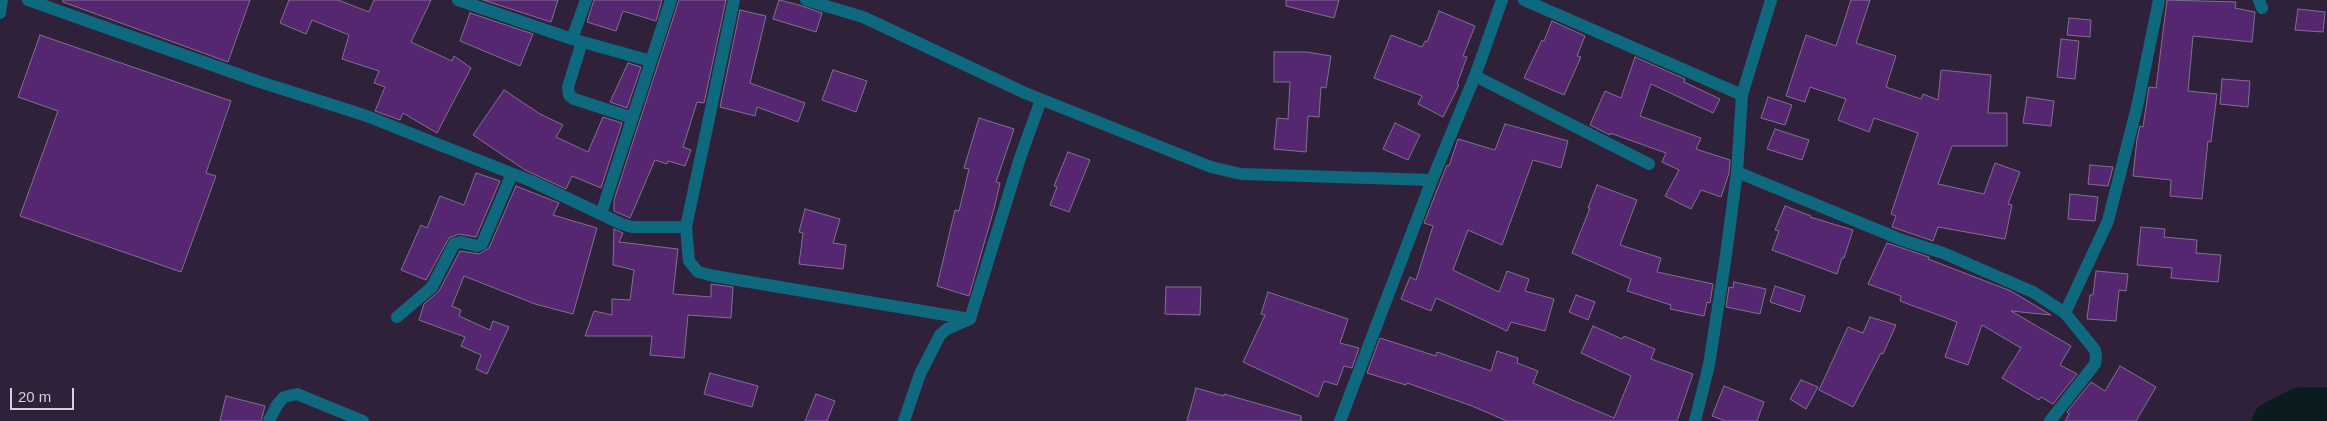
<!DOCTYPE html>
<style>
body{margin:0}
#map{position:relative;width:2327px;height:421px;overflow:hidden;background:#2f2139;font-family:Helvetica,sans-serif}
canvas{display:block}
.scale{position:absolute;left:10px;top:388px;width:64px;height:22px;box-sizing:border-box;border:2px solid #d7cede;border-top:0;padding-left:6px;font-size:15px;line-height:18px;white-space:nowrap;color:#d7cede;-webkit-text-stroke:4px #2f2139;paint-order:stroke}
</style>
<div id="map">
<canvas width="2327" height="421"></canvas>
<div class="scale">20 m</div>
</div>
<script>
const ctx = document.querySelector('canvas').getContext('2d');
ctx.lineJoin = 'round';
function shape(rows) {
  const path = new Path2D();
  for (const r of rows) {
    path.moveTo(r[0], r[1]);
    for (let i = 2; i < r.length; i += 2) path.lineTo(r[i], r[i + 1]);
  }
  return path;
}
function stroke(path, color, width, dash) {
  ctx.strokeStyle = color;
  ctx.lineWidth = width;
  ctx.lineCap = dash ? 'butt' : 'round';
  ctx.setLineDash(dash || []);
  ctx.stroke(path);
}
function fillPath(path, color) {
  ctx.fillStyle = color;
  ctx.fill(path, 'evenodd');
}
stroke(shape([
 [2272,421,2299,407,2327,407]
]), '#0a1c1e', 39);
const building = shape([
 [63,0,250,0,228,62,63,2,63,0],
 [289,0,338,0,369,12,374,0,431,0,411,42,452,61,454,56,471,68,437,133,403,113,400,120,375,111,385,87,374,83,379,71,342,59,349,35,312,20,306,34,280,23,289,0],
 [483,0,558,0,551,22,483,0],
 [594,0,662,0,656,21,623,11,616,31,587,22,594,0],
 [679,0,726,0,704,103,697,102,683,147,691,150,685,166,668,161,667,164,655,160,630,218,614,211,614,200,679,0],
 [779,0,799,5,822,13,816,32,773,19,779,0],
 [1286,0,1339,0,1334,18,1286,6,1286,0],
 [1851,0,1870,0,1856,43,1896,56,1886,87,1921,99,1923,94,1938,100,1941,70,1991,75,1988,113,2007,113,2007,146,1952,146,1938,184,1984,194,1995,163,2020,172,2008,204,2012,205,2005,239,1938,227,1933,241,1892,227,1896,216,1891,214,1918,133,1874,118,1869,132,1838,120,1846,99,1810,87,1805,102,1786,96,1806,35,1836,46,1851,0],
 [2167,0,2236,2,2235,8,2255,12,2252,42,2193,36,2188,91,2217,94,2211,142,2208,141,2202,199,2170,196,2171,180,2133,176,2137,139,2140,126,2143,127,2149,87,2156,88,2167,0],
 [2298,9,2325,12,2323,32,2295,30,2298,9],
 [740,10,766,16,750,83,805,103,798,122,757,107,755,116,720,107,740,10],
 [1439,11,1475,26,1463,56,1467,57,1457,84,1459,85,1443,117,1418,104,1422,96,1374,78,1391,35,1422,47,1425,41,1427,42,1439,11],
 [470,13,533,34,520,66,460,41,470,13],
 [2069,18,2091,20,2090,37,2067,35,2069,18],
 [1552,21,1585,36,1577,56,1581,57,1564,95,1524,78,1542,40,1544,41,1552,21],
 [40,35,231,101,206,173,216,176,181,272,20,216,58,111,18,97,40,35],
 [2061,39,2079,41,2075,79,2057,77,2061,39],
 [1274,52,1307,52,1331,56,1326,88,1321,87,1319,117,1308,116,1306,152,1274,149,1277,118,1288,119,1290,82,1274,82,1274,52],
 [1635,57,1685,79,1684,82,1720,99,1713,113,1651,84,1640,116,1701,138,1696,149,1730,160,1729,173,1721,197,1701,190,1691,209,1665,196,1679,170,1662,162,1666,153,1610,133,1610,135,1590,125,1605,91,1621,98,1635,57],
 [628,63,641,67,627,108,610,102,628,63],
 [833,70,867,81,856,112,822,100,833,70],
 [2222,79,2250,81,2248,107,2220,104,2222,79],
 [504,90,540,114,563,125,556,137,588,152,603,117,622,123,601,188,572,176,566,189,525,170,473,135,504,90],
 [1768,97,1792,105,1785,125,1761,118,1768,97],
 [2027,97,2054,101,2051,126,2023,123,2027,97],
 [979,118,1014,129,996,182,1000,183,994,209,969,296,937,286,955,210,959,211,969,169,964,168,979,118],
 [1395,123,1420,135,1408,160,1383,149,1395,123],
 [1505,124,1568,141,1561,168,1533,160,1502,245,1468,230,1453,270,1499,292,1507,271,1529,279,1525,291,1554,299,1545,331,1511,322,1507,331,1436,298,1431,311,1401,299,1410,277,1416,280,1433,226,1424,223,1447,165,1449,166,1458,139,1495,150,1505,124],
 [1775,129,1809,140,1802,160,1767,149,1775,129],
 [1068,152,1090,160,1069,212,1050,205,1057,187,1054,186,1068,152],
 [2090,165,2113,167,2108,186,2088,184,2090,165],
 [476,173,500,181,476,237,459,234,449,238,426,280,401,270,421,225,427,228,440,196,464,205,476,173],
 [1597,185,1637,200,1620,245,1661,258,1657,272,1713,284,1710,303,1707,302,1704,316,1670,309,1671,305,1627,291,1631,279,1572,253,1590,208,1588,208,1597,185],
 [516,186,559,203,553,215,597,228,573,314,535,304,464,276,452,306,461,310,459,316,490,330,493,321,509,327,487,374,476,369,481,355,461,346,465,337,419,320,424,304,439,291,460,251,479,254,489,248,516,186],
 [2070,194,2098,197,2095,221,2068,219,2070,194],
 [1785,206,1811,216,1810,217,1853,230,1844,258,1842,258,1837,274,1772,250,1779,231,1775,230,1785,206],
 [805,209,840,219,833,243,846,245,843,269,799,264,803,233,799,232,805,209],
 [2141,227,2165,229,2164,237,2197,240,2196,253,2221,255,2218,282,2171,278,2172,268,2137,265,2141,227],
 [614,229,623,233,619,242,678,249,673,294,711,297,711,284,733,287,731,318,688,315,684,358,650,355,652,336,585,336,594,311,612,315,612,299,630,300,634,270,613,265,614,229],
 [1887,243,1929,257,1928,259,2011,291,2051,315,2011,311,2071,346,2060,365,2077,374,2053,404,2041,397,2039,400,2002,378,2021,348,1982,325,1968,365,1945,357,1957,322,1900,301,1901,296,1868,284,1887,243],
 [2096,271,2128,274,2126,291,2119,290,2116,321,2087,319,2090,295,2093,295,2096,271],
 [1734,282,1766,289,1760,314,1726,307,1729,287,1733,288,1734,282],
 [1775,286,1805,296,1800,312,1770,302,1775,286],
 [1166,287,1201,287,1200,315,1165,314,1166,287],
 [1268,292,1348,319,1340,343,1359,348,1352,368,1344,366,1337,385,1324,381,1318,397,1243,362,1265,315,1261,314,1268,292],
 [1576,295,1595,302,1588,320,1569,312,1576,295],
 [1870,317,1896,325,1883,354,1881,353,1853,407,1819,390,1848,327,1863,333,1870,317],
 [1593,326,1622,339,1624,336,1655,349,1651,359,1693,374,1677,421,1507,421,1472,406,1407,383,1406,385,1367,373,1380,338,1436,356,1437,352,1491,371,1497,351,1518,358,1517,363,1538,371,1533,383,1614,418,1631,376,1581,353,1593,326],
 [2120,366,2156,387,2136,421,2065,421,2069,414,2067,412,2091,382,2105,391,2120,366],
 [710,373,758,386,752,407,704,394,710,373],
 [1801,380,1818,387,1806,409,1790,399,1801,380],
 [1724,386,1764,402,1757,421,1726,421,1712,416,1724,386],
 [1196,388,1224,396,1224,394,1301,416,1301,421,1187,421,1196,388],
 [816,394,835,401,827,421,805,421,816,394],
 [226,396,265,406,261,421,220,421,226,396]
]);
fillPath(building, '#542770');
stroke(building, '#81718e', 1);
stroke(shape([
 [28,0,260,82,364,115,531,181,622,224,632,227,686,227],
 [458,0,572,39,651,61],
 [734,0,686,227,689,261,698,272,714,276,970,319],
 [806,0,863,17,1025,93,1211,167,1241,174,1432,180],
 [1524,0,1742,95],
 [2259,0,2262,8],
 [0,13,2,0],
 [572,39,586,0],
 [582,42,568,87,569,95,574,99,633,118],
 [1475,76,1649,164],
 [1737,172,1902,240,1943,253,2033,292,2065,313,2095,350,2096,357,2095,364,2050,421],
 [601,214,671,0],
 [2065,313,2108,221,2137,107,2159,0],
 [397,317,432,287,454,244,461,242,477,246,482,244,512,174],
 [269,421,277,405,284,397,297,394,363,421],
 [904,421,920,374,940,335,947,329,970,319,1020,158,1041,100],
 [1340,421,1432,180,1475,76,1502,0],
 [1695,421,1709,365,1725,262,1737,172,1742,95,1771,0]
]), '#0f697e', 12);
</script>
